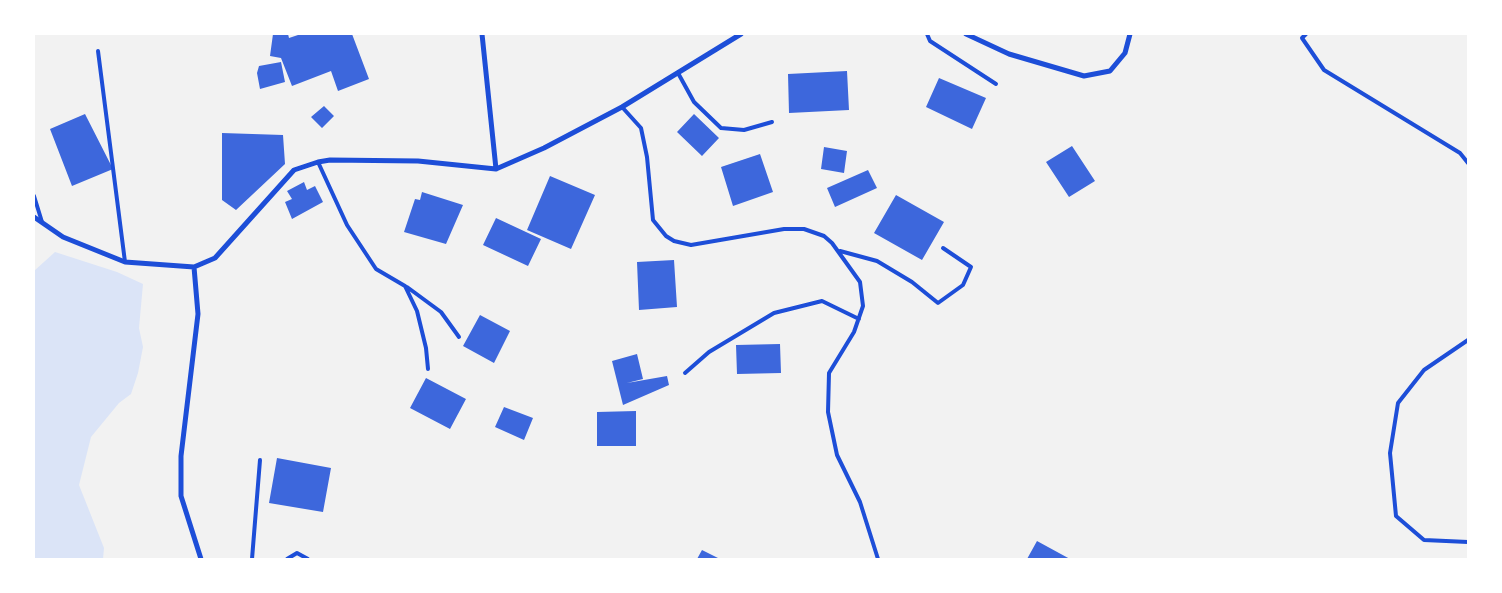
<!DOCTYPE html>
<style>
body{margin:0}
#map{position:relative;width:1502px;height:593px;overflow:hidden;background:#f2f2f2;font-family:"Libre Baskerville",serif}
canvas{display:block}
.frame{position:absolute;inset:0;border:35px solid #fff;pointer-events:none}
</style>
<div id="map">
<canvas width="1502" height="593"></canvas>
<div class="frame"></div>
</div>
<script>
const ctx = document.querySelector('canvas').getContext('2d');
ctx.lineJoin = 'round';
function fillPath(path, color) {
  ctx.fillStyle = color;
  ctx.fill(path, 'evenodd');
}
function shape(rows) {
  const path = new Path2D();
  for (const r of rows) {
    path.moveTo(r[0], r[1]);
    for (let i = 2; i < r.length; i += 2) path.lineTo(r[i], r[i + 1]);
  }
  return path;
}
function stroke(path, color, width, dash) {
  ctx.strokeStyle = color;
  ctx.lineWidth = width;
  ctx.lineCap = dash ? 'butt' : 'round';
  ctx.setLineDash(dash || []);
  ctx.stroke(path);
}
fillPath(shape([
 [55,252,117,272,143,284,139,328,143,347,138,373,131,394,119,403,91,437,79,485,104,548,103,559,34,559,34,271]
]), '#dbe4f7');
fillPath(shape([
 [273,34,288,34,289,38,301,34,352,34,369,79,338,91,331,71,292,86,281,58,270,56],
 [281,62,285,82,260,89,257,73,259,66],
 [847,71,849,110,789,113,788,74],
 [939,78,986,98,972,129,926,107],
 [324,106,334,116,322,128,311,117],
 [85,114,113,169,72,186,50,129],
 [694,114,719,138,702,156,677,132],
 [222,133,283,135,285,164,236,210,222,200],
 [1072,146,1095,181,1069,197,1046,162],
 [824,147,847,151,844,173,821,169],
 [760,154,773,192,733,206,721,167],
 [868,170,877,188,835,207,827,188],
 [550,176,595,195,571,249,527,230],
 [304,182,307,190,315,186,323,202,292,219,285,202,292,199,287,191],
 [422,192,463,205,446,244,404,232,415,199,420,200],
 [896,195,944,222,922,260,874,233],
 [496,218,541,239,528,266,483,245],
 [674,260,677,307,639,310,637,262],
 [480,315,510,331,494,363,463,346],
 [780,344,781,373,737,374,736,345],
 [637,354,643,379,627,383,667,376,669,385,623,405,612,361],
 [426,378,466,399,450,429,410,408],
 [504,407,533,418,524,440,495,427],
 [636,411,636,446,597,446,597,412],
 [277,458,331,468,323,512,269,503],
 [1037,541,1070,559,1027,559],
 [702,550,720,559,697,559]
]), '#3d67dc');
stroke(shape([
 [927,34,930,41,996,84],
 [1306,34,1302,38,1324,70,1460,153,1468,163],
 [98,51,125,262],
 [678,73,694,102,721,128,744,130,772,122],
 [622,107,641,128,647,157,653,220,666,236,674,241,691,245,784,229,804,229,824,236,832,243,860,282,863,306,854,332,829,373,828,412,837,455,860,502,878,559],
 [318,162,347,225,376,269,405,286,417,311,426,348,428,369],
 [34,196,42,222],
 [840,251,877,261,912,282,938,303,963,285,971,267,943,248],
 [407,287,441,312,459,337],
 [1468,340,1424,370,1398,403,1390,453,1396,516,1424,540,1468,542],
 [685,373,709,352,774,313,822,301,859,319],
 [252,559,260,460],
 [287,559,297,553,308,559]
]), '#1d4ed8', 4);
stroke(shape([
 [482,34,496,169],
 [966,34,1009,54,1084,76,1110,71,1125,53,1130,34],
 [34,217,63,237,125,262,194,267,215,258,294,170,318,162,330,160,418,161,496,169,544,148,622,107,741,34],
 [194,267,198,314,181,456,181,496,201,559]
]), '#1d4ed8', 5);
</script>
